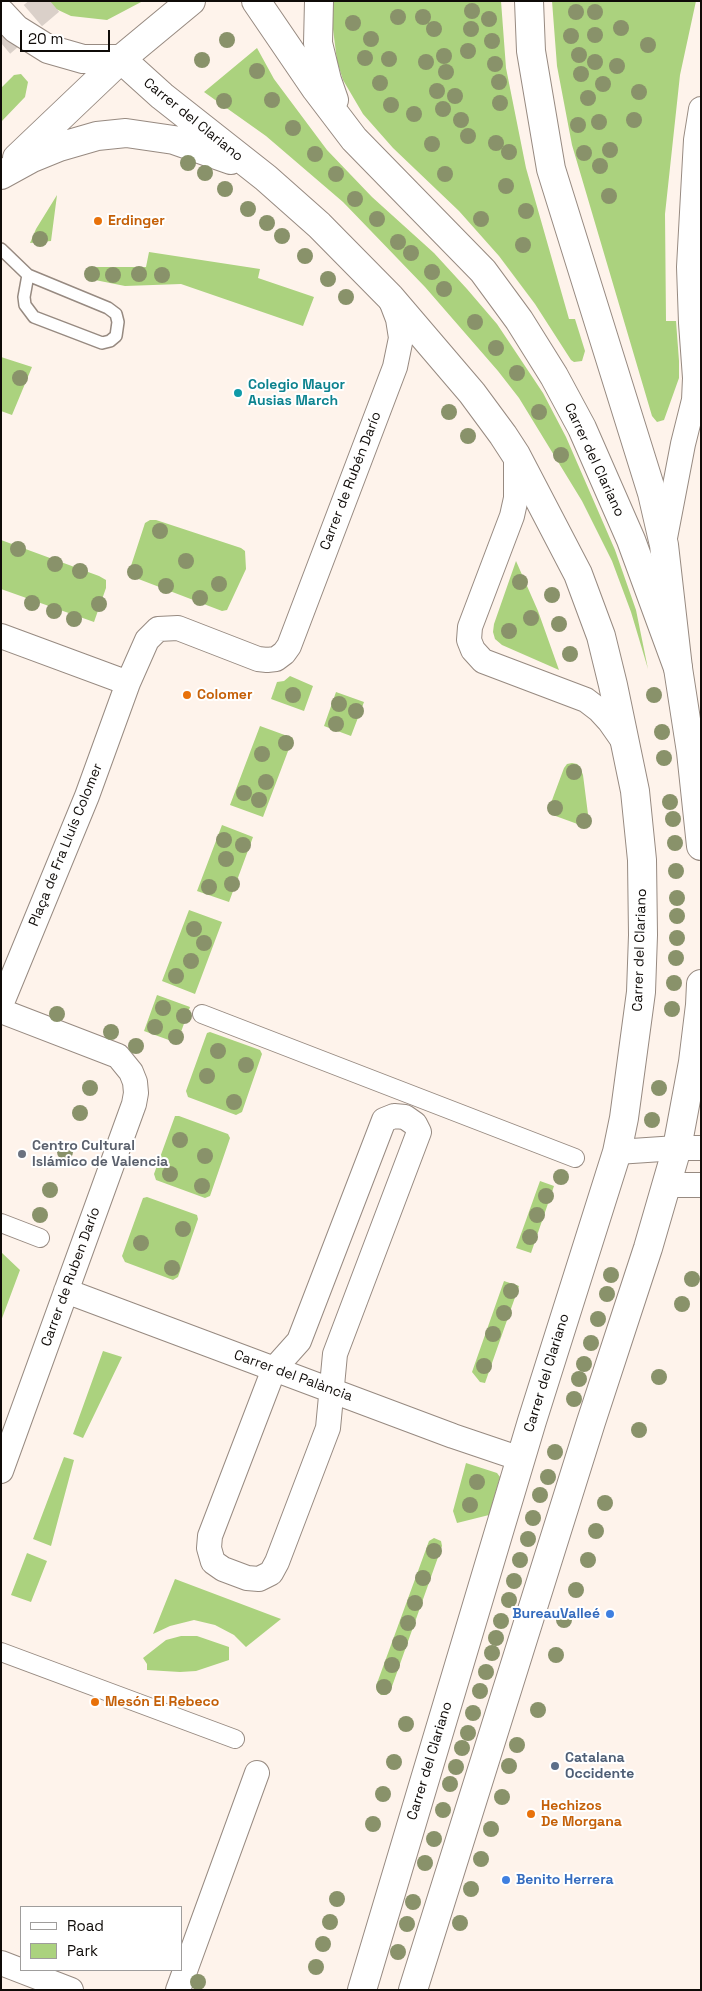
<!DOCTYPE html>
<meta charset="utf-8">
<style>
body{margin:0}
#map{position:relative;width:702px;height:1991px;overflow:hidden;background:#fef3eb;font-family:"Space Grotesk",sans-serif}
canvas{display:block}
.frame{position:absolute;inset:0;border:2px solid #0f0b08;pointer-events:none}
.legend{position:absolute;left:20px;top:1906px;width:162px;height:65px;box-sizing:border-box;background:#fff;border:1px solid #9f9d9c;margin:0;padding:6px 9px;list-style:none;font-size:15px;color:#0f0b08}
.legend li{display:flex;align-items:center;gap:10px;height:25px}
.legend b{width:25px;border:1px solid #9f9d9c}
.scale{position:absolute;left:20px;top:30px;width:90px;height:22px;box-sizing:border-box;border:2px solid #0f0b08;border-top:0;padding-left:6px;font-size:15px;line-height:18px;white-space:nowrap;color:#0f0b08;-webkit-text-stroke:4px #fff;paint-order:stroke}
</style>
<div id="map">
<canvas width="702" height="1991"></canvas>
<div class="frame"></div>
<ul class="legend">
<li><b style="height:6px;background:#fff"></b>Road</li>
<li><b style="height:14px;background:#abd27e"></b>Park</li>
</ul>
<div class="scale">20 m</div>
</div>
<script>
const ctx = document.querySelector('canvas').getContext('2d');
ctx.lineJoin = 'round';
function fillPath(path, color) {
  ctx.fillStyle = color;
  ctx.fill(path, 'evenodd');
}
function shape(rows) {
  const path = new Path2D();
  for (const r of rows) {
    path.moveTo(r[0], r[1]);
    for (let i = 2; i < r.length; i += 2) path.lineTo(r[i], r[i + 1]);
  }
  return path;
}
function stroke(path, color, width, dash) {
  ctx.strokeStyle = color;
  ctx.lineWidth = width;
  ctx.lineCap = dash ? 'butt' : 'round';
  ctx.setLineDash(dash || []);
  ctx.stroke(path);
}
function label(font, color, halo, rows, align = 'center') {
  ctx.font = font + ' "Space Grotesk",sans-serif';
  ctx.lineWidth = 4;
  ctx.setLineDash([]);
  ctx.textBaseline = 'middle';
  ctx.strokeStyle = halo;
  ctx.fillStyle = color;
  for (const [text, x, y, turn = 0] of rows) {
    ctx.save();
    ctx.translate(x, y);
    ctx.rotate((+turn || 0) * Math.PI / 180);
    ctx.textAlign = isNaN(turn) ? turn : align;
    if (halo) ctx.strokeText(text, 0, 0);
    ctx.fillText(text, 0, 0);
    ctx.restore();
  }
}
fillPath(shape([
 [39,1,143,1,107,20,71,16],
 [333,1,501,1,506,68,526,168,569,319,575,319,585,351,582,361,574,362,571,360,535,304,499,256,459,211,393,148,363,114,343,80,337,61,332,21],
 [552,1,696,1,680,75,665,214,666,321,676,321,679,361,679,378,664,420,657,422,652,416,572,145,557,66],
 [257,48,274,79,327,150,372,197,434,253,467,289,497,324,543,393,566,437,615,550,636,610,648,669,631,612,612,561,582,501,519,398,498,371,425,287,343,202,266,136,204,92],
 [21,74,28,82,25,97,1,122,1,88,14,75],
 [57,195,51,241,30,243,36,229],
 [149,252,260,269,258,278,314,297,303,326,181,284,125,286,85,278,88,270,91,267,146,267],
 [1,357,32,367,12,415,1,411],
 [150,520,156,520,241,548,245,551,246,569,227,610,222,611,128,575,145,523],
 [1,540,99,576,106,580,106,588,94,622,1,589],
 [516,561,538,611,559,670,502,645,495,639,493,632,494,624],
 [290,676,313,686,304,711,271,699,277,682,284,681],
 [336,692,364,702,351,736,324,726],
 [260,726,293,738,263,817,230,805],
 [572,763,577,764,580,767,583,775,589,822,588,825,583,826,550,814,548,811,564,768,567,764],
 [222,825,253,837,229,902,197,891],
 [189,910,222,922,195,994,162,981],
 [157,995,190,1007,177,1043,144,1031],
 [210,1032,260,1050,262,1054,242,1112,236,1115,188,1097,186,1091,207,1033],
 [175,1116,179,1116,228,1134,230,1138,210,1196,205,1198,156,1180,154,1174],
 [540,1181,554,1186,531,1253,516,1248],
 [147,1197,197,1215,198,1219,178,1277,173,1280,125,1262,122,1256,143,1198],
 [1,1252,20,1270,1,1321],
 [504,1281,519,1286,485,1383,480,1382,472,1372],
 [103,1351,122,1357,83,1438,73,1434],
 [64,1457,74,1460,51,1546,33,1539],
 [466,1463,497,1473,500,1477,489,1515,457,1523,453,1511],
 [434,1538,441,1541,442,1546,390,1692,386,1695,381,1695,377,1691,376,1686,429,1541],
 [27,1553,47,1561,31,1602,11,1595],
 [175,1579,281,1619,246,1647,234,1635,215,1625,194,1620,170,1626,153,1634],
 [181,1636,197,1636,229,1647,229,1660,196,1671,180,1672,147,1670,147,1664,143,1658,166,1640]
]), '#abd27e');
stroke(shape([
 [1,43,50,1]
]), '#dad0c9', 28, [28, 14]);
const service = shape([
 [1,249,28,275,108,308,116,314,118,322,116,336,110,341,102,343,34,317,25,305,24,297,28,275]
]);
const pedestrian = shape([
 [202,1014,575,1158],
 [1,1223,40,1238],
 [1,1652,235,1739]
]);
const minor = shape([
 [516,455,516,498,512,516,470,627,469,640,473,650,483,661,586,700,599,710,610,722,624,742],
 [664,543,683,444,694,400,695,378,691,323,689,267,696,140,701,109],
 [1,636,128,683],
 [1,1005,87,796,128,683,147,640,158,629,178,628,258,659,267,660,276,659,284,653,289,646,395,367,401,338,398,319,390,298],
 [1,1011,118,1056,131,1072,135,1082,136,1093,134,1104,1,1471],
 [394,1116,405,1117,415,1124,419,1132,335,1354,328,1428,277,1562,271,1573,259,1579,247,1578,223,1569,213,1562,209,1548,210,1536,274,1369,299,1341,384,1120,394,1116],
 [617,1152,677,1148,701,1148],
 [667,1185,701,1185],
 [66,1291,453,1436,521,1459],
 [1,1963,71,1990],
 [178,1990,257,1773]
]);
const primary = shape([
 [256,1,316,89,354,139,483,271,519,320,554,376,582,428,631,540,678,668,691,752,701,846],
 [319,1,318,43,327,80,334,100],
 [1,13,16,29,48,49,83,59,121,59],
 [121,59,162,96,266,178,319,225,390,297,472,393,503,435,516,455,578,574,601,636,613,685,635,791,642,860,643,935,641,992,624,1118,617,1152,532,1421,362,1990],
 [17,158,121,59,191,1],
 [1,175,32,158,59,147,97,136,126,133,174,140,231,160],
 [413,1990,591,1422,648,1248,677,1148,693,1062,700,1005,701,984]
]);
const motorway = shape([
 [529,1,531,51,551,169,652,493,664,545,678,668]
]);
stroke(service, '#978a81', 14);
stroke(pedestrian, '#978a81', 20);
stroke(minor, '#978a81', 26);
stroke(primary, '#978a81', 30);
stroke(motorway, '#978a81', 30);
stroke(service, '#fff', 11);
stroke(pedestrian, '#fff', 18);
stroke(minor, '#fff', 24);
stroke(primary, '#fff', 28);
stroke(motorway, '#fff', 28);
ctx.fillStyle = '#89926a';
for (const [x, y] of [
 [472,11],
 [576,12],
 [595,12],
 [398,17],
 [423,17],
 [489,19],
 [353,23],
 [621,28],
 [434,29],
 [471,29],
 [595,35],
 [571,36],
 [371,39],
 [227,40],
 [492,41],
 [648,45],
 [468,51],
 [579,55],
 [444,56],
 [365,58],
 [389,59],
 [202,60],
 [426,62],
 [595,62],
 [495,64],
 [617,66],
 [257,71],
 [446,72],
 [581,74],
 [499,82],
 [380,83],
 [603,84],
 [437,91],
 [639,92],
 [455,96],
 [588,98],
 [272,100],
 [224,101],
 [500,103],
 [391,105],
 [443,109],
 [414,114],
 [461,120],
 [634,120],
 [599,122],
 [578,125],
 [293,128],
 [468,136],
 [496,143],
 [432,144],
 [610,150],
 [509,152],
 [584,153],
 [315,154],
 [188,163],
 [600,166],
 [205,173],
 [336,174],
 [445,174],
 [506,186],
 [225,189],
 [609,196],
 [355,199],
 [248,209],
 [526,211],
 [377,219],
 [481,219],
 [267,223],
 [282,236],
 [40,239],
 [398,242],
 [523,245],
 [411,253],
 [305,256],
 [432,272],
 [92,274],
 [139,274],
 [113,275],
 [162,275],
 [328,279],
 [444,289],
 [346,297],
 [475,322],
 [496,348],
 [517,373],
 [20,378],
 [449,412],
 [539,412],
 [468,436],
 [561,455],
 [160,531],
 [18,549],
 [186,561],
 [55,564],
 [80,571],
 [135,572],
 [520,582],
 [219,584],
 [166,586],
 [552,595],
 [200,598],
 [32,603],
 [99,604],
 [54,611],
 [531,618],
 [74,619],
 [559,624],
 [509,631],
 [570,654],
 [293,695],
 [654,695],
 [339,704],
 [356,711],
 [336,724],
 [662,732],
 [286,743],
 [262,754],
 [664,758],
 [574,772],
 [266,782],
 [244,793],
 [259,800],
 [670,802],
 [555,808],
 [673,819],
 [584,821],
 [224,840],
 [675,843],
 [243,845],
 [226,859],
 [676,871],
 [232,884],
 [209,887],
 [677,898],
 [677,916],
 [194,929],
 [677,938],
 [204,943],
 [676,958],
 [191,961],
 [176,976],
 [674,983],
 [163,1008],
 [672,1009],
 [57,1014],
 [184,1016],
 [155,1027],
 [111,1032],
 [176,1037],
 [136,1046],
 [218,1051],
 [246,1065],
 [207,1076],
 [90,1088],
 [659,1088],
 [234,1102],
 [80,1113],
 [652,1120],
 [180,1140],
 [65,1152],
 [205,1156],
 [170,1174],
 [561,1177],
 [202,1186],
 [50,1190],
 [546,1196],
 [40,1215],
 [537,1215],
 [183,1229],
 [530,1237],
 [141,1243],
 [172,1268],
 [611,1275],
 [692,1279],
 [511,1291],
 [607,1294],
 [682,1304],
 [504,1313],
 [598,1319],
 [493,1334],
 [591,1343],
 [584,1364],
 [484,1366],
 [659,1377],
 [579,1379],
 [574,1399],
 [639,1430],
 [555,1452],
 [548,1477],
 [477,1482],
 [540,1495],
 [605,1503],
 [470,1505],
 [533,1518],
 [596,1531],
 [528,1539],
 [434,1551],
 [520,1560],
 [588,1560],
 [423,1578],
 [514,1581],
 [576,1590],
 [509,1600],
 [415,1603],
 [564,1620],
 [501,1621],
 [408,1623],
 [496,1638],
 [400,1643],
 [492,1653],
 [556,1655],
 [392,1665],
 [486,1672],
 [384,1687],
 [480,1691],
 [538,1710],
 [473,1713],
 [406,1724],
 [468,1733],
 [517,1745],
 [462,1748],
 [394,1762],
 [509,1766],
 [456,1767],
 [450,1784],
 [383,1794],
 [502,1797],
 [443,1810],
 [373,1824],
 [491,1829],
 [434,1839],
 [481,1859],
 [425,1863],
 [471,1889],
 [337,1899],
 [413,1902],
 [330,1922],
 [460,1923],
 [407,1924],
 [323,1944],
 [398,1952],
 [316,1967],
 [198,1982]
]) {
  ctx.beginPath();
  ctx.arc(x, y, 8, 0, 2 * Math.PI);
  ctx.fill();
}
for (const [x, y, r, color] of [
 [98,221,5,"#e8710a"],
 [238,393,5,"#0f9aa8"],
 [187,695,5,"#e8710a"],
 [22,1154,5,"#6b7280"],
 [610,1614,5,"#3f7fe0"],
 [95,1702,5,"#e8710a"],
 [555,1766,5,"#5c6f8a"],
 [531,1814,5,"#e8710a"],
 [506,1880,5,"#3f7fe0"]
]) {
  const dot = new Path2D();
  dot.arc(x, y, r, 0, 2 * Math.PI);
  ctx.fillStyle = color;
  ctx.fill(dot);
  stroke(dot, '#fff', 2);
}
label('14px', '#0f0b08', '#fff', [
 ["Carrer del Clariano",193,120,39],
 ["Carrer del Clariano",594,460,65],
 ["Carrer de Rubén Darío",351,481,-69],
 ["Plaça de Fra Lluís Colomer",66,845,-68],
 ["Carrer del Clariano",640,950,-88],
 ["Carrer de Ruben Darío",71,1277,-70],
 ["Carrer del Clariano",547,1373,-73],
 ["Carrer del Palància",293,1376,20],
 ["Carrer del Clariano",430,1761,-73]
]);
label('bold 14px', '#c56008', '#fff', [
 ["Erdinger",108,221],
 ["Colomer",197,695],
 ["Mesón El Rebeco",105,1702],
 ["Hechizos",541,1806],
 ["De Morgana",541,1822]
], 'left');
label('bold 14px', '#0d838f', '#fff', [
 ["Colegio Mayor",248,385],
 ["Ausias March",248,401]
], 'left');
label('bold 14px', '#5b616d', '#fff', [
 ["Centro Cultural",32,1146],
 ["Islámico de Valencia",32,1162]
], 'left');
label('bold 14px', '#366cbe', '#fff', [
 ["BureauValleé",600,1614],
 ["Benito Herrera",516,1880,"left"]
], 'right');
label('bold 14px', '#4e5e75', '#fff', [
 ["Catalana",565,1758],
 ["Occidente",565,1774]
], 'left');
</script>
